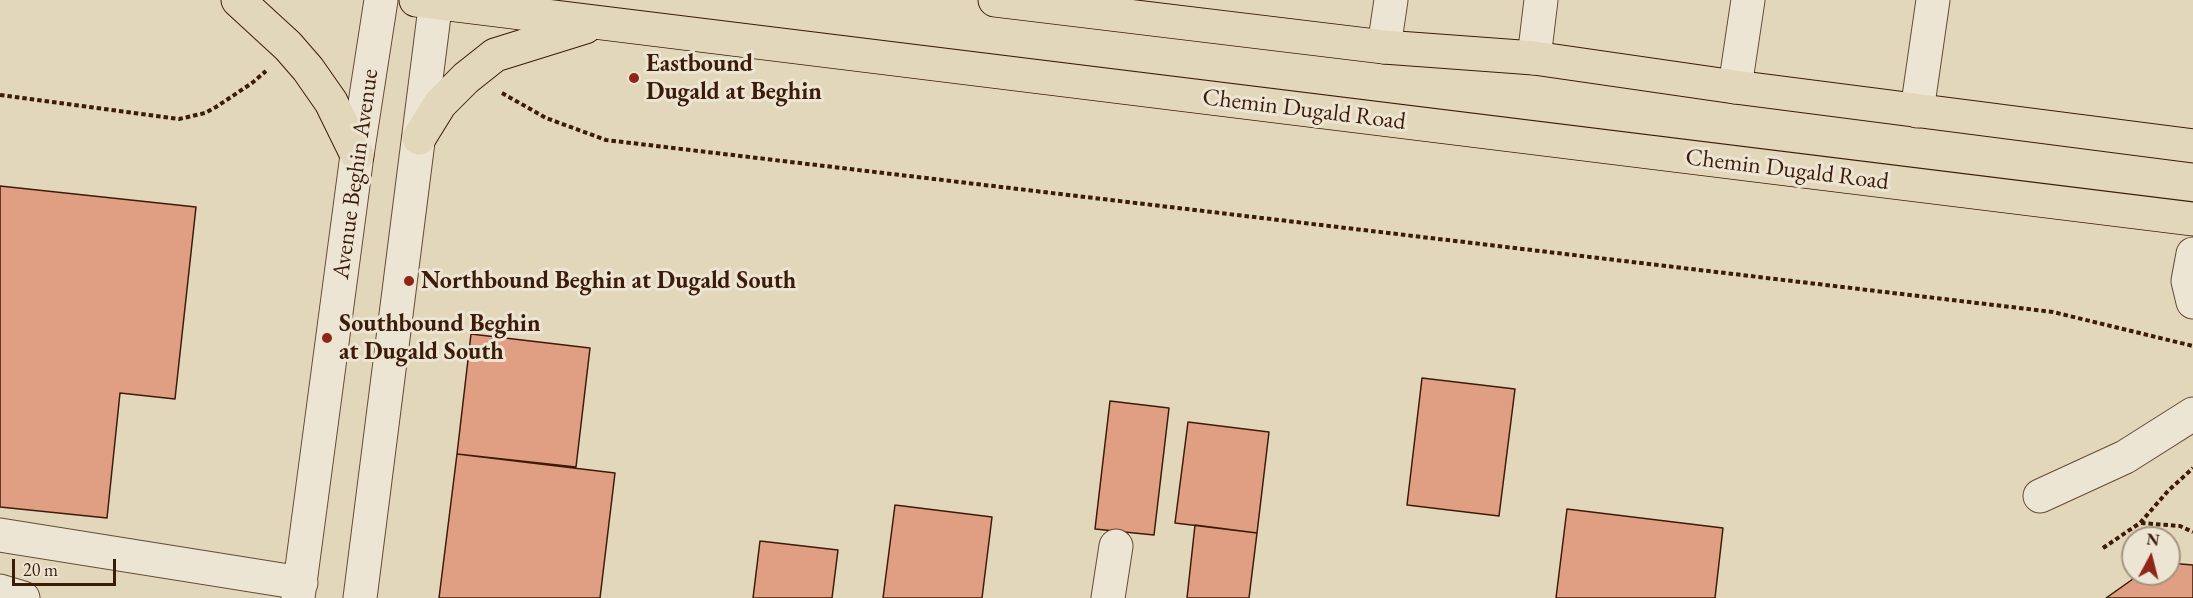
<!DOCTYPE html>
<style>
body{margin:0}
#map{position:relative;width:2193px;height:598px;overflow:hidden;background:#e3d7bb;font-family:"EB Garamond",serif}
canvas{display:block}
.north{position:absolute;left:2121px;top:526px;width:60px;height:60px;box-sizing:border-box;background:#ede5d3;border:2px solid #a69482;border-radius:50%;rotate:7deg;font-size:16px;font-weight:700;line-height:24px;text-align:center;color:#3c1b09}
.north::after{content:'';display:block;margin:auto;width:21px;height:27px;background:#8f2418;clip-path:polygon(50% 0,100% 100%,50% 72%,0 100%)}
.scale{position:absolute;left:12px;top:559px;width:104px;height:27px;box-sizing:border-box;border:3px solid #3c1b09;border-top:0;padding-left:8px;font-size:18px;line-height:21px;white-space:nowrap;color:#3c1b09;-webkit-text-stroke:4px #ede5d3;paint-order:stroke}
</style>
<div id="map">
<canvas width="2193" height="598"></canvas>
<div class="north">N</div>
<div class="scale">20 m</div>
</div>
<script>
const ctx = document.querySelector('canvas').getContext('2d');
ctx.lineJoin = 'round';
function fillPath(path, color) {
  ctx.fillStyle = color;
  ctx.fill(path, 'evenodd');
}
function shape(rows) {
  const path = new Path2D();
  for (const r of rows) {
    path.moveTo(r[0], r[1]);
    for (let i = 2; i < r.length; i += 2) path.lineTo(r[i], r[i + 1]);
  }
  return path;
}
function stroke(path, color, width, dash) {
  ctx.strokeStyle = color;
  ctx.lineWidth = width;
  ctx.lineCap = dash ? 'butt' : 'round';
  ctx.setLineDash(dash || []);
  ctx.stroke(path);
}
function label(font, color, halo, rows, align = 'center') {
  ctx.font = font + ' "EB Garamond",serif';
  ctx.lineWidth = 6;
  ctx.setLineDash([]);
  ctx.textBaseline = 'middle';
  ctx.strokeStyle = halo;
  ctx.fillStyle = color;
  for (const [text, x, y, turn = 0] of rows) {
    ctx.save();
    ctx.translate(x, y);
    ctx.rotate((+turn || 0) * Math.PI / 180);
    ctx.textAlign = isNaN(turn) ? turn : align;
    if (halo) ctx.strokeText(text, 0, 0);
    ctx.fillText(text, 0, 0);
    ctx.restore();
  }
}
const building = shape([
 [0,186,196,207,175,399,120,393,107,518,0,507,0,186],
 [471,334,590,348,576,467,457,454,471,334],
 [1422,378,1515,389,1499,516,1407,505,1422,378],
 [1110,401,1169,408,1154,535,1095,529,1110,401],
 [1188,422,1269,432,1257,533,1175,523,1188,422],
 [457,454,615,473,600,598,439,598,457,454],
 [895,505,992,517,982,598,883,598,895,505],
 [1567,509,1723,528,1715,598,1556,598,1567,509],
 [1195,525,1257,533,1249,598,1187,598,1195,525],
 [760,541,838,550,832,598,753,598,760,541],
 [2169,563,2193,565,2193,598,2106,598,2140,574,2169,574,2169,563]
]);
fillPath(building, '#e09f83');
stroke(building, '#3c1b09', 1.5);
const minor = shape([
 [1384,47,1391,0],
 [1534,58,1541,0],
 [1735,87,1748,0],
 [1917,111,1933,0],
 [2193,254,2188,281,2193,302],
 [2040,496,2125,457,2193,414],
 [0,535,301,583],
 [0,591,23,598],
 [298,598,357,155,381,0],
 [360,598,436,0],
 [1108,598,1116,546]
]);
const major = shape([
 [238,0,288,46,308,69,331,102,357,155],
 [416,0,2193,219],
 [995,0,1384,47,1534,58,1735,87,2193,146],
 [419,138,440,104,466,78,495,55,585,27]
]);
stroke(minor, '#664a36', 35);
stroke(major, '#3c1b09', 35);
stroke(shape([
 [502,93,546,118,606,140,2053,312,2193,346],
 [0,95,179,119,205,113,216,107,252,83,266,71],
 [2141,523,2180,526,2193,532],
 [2103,548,2140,523,2168,491,2193,468]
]), '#3c1b09', 4, [4.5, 3]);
stroke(minor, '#ede5d3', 33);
stroke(major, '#e3d7bb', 33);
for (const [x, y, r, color] of [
 [634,78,6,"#8f2418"],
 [409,281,6,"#8f2418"],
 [327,338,6,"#8f2418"]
]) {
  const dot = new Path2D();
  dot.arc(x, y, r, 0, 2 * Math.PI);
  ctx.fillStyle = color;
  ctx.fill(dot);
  stroke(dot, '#ede5d3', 2);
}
label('bold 24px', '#3c1b09', '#ede5d3', [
 ["Eastbound",646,64],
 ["Dugald at Beghin",646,92],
 ["Northbound Beghin at Dugald South",421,281],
 ["Southbound Beghin",339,324],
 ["at Dugald South",339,352]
], 'left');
label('24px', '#3c1b09', '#ede5d3', [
 ["Chemin Dugald Road",1304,110,7],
 ["Chemin Dugald Road",1787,170,7],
 ["Avenue Beghin Avenue",356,174,-82]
]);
</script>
